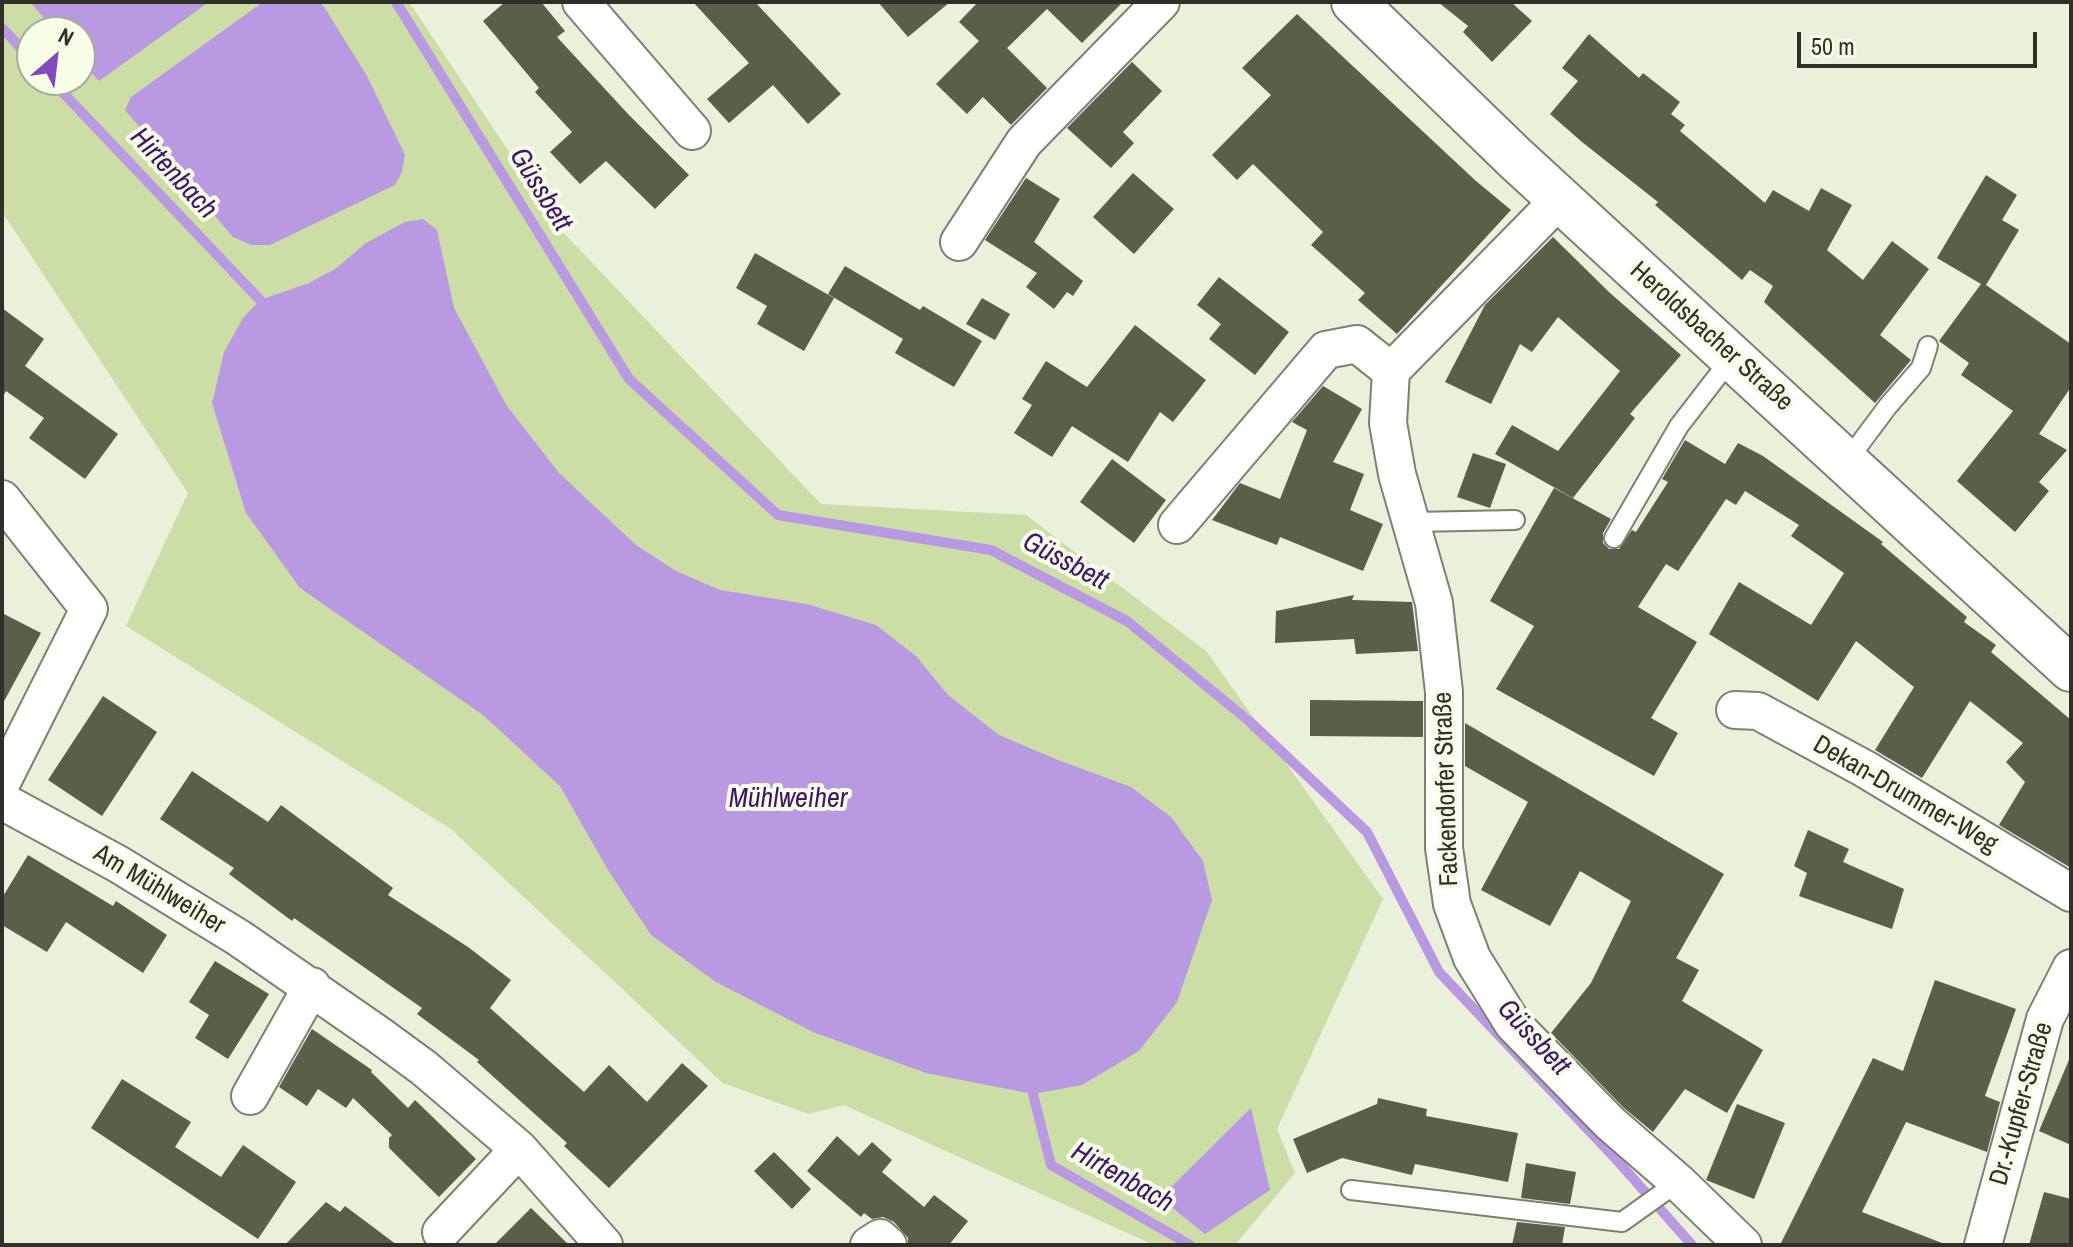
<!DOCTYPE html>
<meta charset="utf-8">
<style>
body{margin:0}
#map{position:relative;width:2073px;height:1247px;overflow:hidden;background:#e9f1da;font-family:"Archivo Narrow",sans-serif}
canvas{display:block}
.frame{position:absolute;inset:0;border:4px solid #2e3128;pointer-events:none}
.north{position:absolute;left:16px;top:16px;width:80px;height:80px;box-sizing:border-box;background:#f6fee7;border:2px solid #a6ac9b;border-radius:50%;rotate:28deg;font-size:22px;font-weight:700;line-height:32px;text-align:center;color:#2e3128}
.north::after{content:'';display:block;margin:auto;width:28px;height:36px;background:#8449bf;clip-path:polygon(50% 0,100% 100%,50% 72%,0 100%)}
.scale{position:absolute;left:1797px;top:32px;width:240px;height:36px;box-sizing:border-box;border:4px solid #2e3128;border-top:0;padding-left:10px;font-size:24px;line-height:28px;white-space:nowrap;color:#2e3128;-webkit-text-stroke:6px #f6fee7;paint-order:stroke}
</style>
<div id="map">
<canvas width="2073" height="1247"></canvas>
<div class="frame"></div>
<div class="north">N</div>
<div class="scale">50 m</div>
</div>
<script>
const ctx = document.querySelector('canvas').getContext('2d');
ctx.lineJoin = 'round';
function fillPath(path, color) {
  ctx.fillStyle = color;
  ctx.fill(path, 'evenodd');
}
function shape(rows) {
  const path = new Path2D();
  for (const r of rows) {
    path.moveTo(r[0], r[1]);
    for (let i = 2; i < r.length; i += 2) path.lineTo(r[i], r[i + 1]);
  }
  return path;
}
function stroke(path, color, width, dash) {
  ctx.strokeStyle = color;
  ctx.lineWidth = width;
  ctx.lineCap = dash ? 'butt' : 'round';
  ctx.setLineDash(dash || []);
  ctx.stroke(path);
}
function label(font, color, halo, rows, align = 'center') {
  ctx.font = font + ' "Archivo Narrow",sans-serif';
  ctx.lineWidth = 8;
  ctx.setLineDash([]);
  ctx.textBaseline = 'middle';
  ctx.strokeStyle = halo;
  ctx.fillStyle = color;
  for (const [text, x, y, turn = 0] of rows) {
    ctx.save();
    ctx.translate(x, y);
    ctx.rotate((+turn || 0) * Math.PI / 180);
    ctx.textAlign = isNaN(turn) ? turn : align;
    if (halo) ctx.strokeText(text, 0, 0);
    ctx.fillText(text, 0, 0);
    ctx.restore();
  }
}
fillPath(shape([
 [2,2,409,2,561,230,821,504,1026,515,1206,651,1383,899,1277,1129,1295,1173,1235,1245,1154,1245,844,1105,808,1114,723,1083,451,829,126,626,188,493,2,212],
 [32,32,80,32,80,80,32,80]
]), '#cbdea6');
fillPath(shape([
 [30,2,209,2,99,81,80,60,80,32,56,32],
 [263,2,321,2,367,76,405,155,402,172,395,185,270,245,251,245,233,237,125,110,131,97],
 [423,219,437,230,454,308,507,406,559,473,636,545,676,571,720,590,807,604,876,625,916,656,948,695,999,735,1058,760,1131,787,1171,817,1203,861,1212,900,1177,1002,1139,1051,1082,1085,1033,1094,926,1073,813,1032,716,982,651,935,608,870,560,786,483,715,300,588,246,513,212,403,224,352,243,318,260,300,309,283,335,269,366,243,405,222],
 [1251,1108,1270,1190,1205,1234,1160,1198]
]), '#ba99e3');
stroke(shape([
 [396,2,629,379,778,515,991,550,1127,621,1249,721,1367,832,1439,972,1615,1158,1692,1245],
 [2,28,32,60],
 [51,80,260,300],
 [1033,1094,1051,1165,1190,1245]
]), '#ba99e3', 10);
fillPath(shape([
 [505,2,541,2,565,31,557,37,628,114,689,175,655,209,606,161,580,184,550,152,572,132,535,92,539,88,483,21],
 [693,2,755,2,841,94,808,124,773,85,729,123,707,99,749,63],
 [878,2,950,2,908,37],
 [978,2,1123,2,1082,43,1047,9,1007,48,1047,88,1011,125,983,97,967,114,936,84,979,41,959,22],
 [1438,2,1511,2,1532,21,1492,62,1463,32,1468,26],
 [1297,14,1476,181,1511,210,1397,334,1358,300,1365,293,1311,245,1323,232,1253,164,1237,180,1212,155,1271,95,1242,68],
 [1589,34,1639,78,1643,73,1680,102,1671,114,1685,125,1680,131,1765,203,1773,190,1809,211,1821,188,1852,205,1827,250,1863,280,1892,241,1929,269,1880,335,1911,360,1875,403,1764,302,1773,286,1750,270,1742,280,1655,205,1658,202,1582,142,1550,114,1578,81,1562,68],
 [1132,62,1162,91,1123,132,1134,143,1111,168,1067,128],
 [1133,173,1174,209,1134,254,1093,217],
 [1986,175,2017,195,2002,220,2019,230,1986,285,2071,344,2071,387,2039,434,2067,450,2039,482,2049,491,2015,532,1957,481,2013,411,1961,375,1969,363,1939,341,1981,284,1937,258],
 [1026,178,1060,199,1034,242,1083,281,1073,296,1067,292,1054,309,1026,287,1037,273,985,240],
 [1553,237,1610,293,1681,355,1630,414,1635,418,1573,498,1495,454,1512,425,1558,451,1620,371,1558,317,1532,352,1520,344,1491,404,1445,382,1485,305],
 [755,253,834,298,804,351,757,324,767,306,736,288],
 [845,266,920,310,923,306,982,341,954,387,895,353,903,339,828,294],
 [1219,277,1289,332,1255,375,1209,339,1221,324,1197,305],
 [982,298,1010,314,995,340,966,324],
 [2,308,44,339,25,366,118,434,85,479,29,438,44,418,6,391,2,398],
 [1135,325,1206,380,1173,422,1160,412,1128,462,1072,426,1052,457,1014,433,1032,405,1022,399,1046,361,1087,387],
 [1323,386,1362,409,1333,462,1364,474,1350,510,1383,524,1363,571,1280,537,1277,545,1212,520,1240,483,1280,499,1307,430,1292,422],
 [1685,440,1725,464,1738,443,1763,456,1883,542,1881,544,1967,617,1964,622,1996,645,1991,652,2071,720,2071,868,1999,825,2025,782,2006,762,2023,743,1970,701,1922,778,1875,750,1914,687,1856,641,1818,701,1709,634,1739,582,1811,625,1844,573,1791,536,1799,525,1745,491,1736,505,1726,499,1678,571,1666,564,1638,607,1697,642,1651,718,1678,733,1654,776,1496,689,1534,626,1490,601,1554,488,1611,519,1603,533,1603,543,1609,549,1619,549,1632,530,1636,532,1668,482,1662,479],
 [1473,453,1506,464,1490,508,1457,497],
 [1112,459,1166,500,1134,543,1080,502],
 [1354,595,1352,600,1412,602,1418,651,1356,654,1354,639,1275,643,1276,611],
 [2,613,41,633,2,705],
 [103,696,157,732,102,816,48,780],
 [1310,700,1423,701,1423,737,1310,736],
 [1465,723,1724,874,1676,958,1699,970,1682,1001,1763,1050,1727,1113,1685,1089,1653,1132,1624,1108,1551,1033,1591,983,1631,901,1580,871,1550,926,1481,890,1528,802,1465,766],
 [192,771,268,822,281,805,393,888,388,895,468,947,511,980,490,1008,584,1092,609,1065,647,1102,682,1063,708,1086,609,1188,564,1146,567,1143,477,1062,479,1060,417,1014,422,1008,294,918,292,921,229,874,234,868,160,819],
 [1808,830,1849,849,1843,862,1904,889,1892,929,1799,896,1807,873,1794,866],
 [28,855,113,906,116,901,167,935,143,973,66,922,47,952,2,925,2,898],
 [215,961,269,994,228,1059,195,1038,209,1015,189,1002],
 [1935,980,2016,1009,1985,1096,2000,1102,1987,1152,1906,1122,1862,1212,1942,1243,1941,1245,1780,1245,1873,1058,1903,1071],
 [312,1029,372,1070,371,1072,408,1108,415,1100,476,1159,439,1197,389,1148,389,1138,392,1135,353,1098,346,1108,318,1089,307,1106,279,1087],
 [2071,1055,2071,1145,2039,1131],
 [122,1079,191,1122,175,1147,221,1177,243,1145,296,1182,258,1239,91,1128],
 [1378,1098,1427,1109,1426,1116,1518,1133,1508,1182,1415,1164,1412,1175,1342,1158,1307,1173,1293,1139,1377,1104],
 [1737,1104,1785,1123,1754,1199,1706,1180],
 [837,1136,859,1156,872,1142,892,1160,882,1172,924,1207,934,1195,968,1221,949,1245,908,1245,908,1238,894,1222,883,1217,872,1219,864,1213,861,1217,807,1171],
 [774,1152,811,1189,792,1209,754,1171],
 [1526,1163,1576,1172,1570,1204,1521,1198],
 [2044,1192,2071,1199,2071,1245,2029,1245],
 [326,1202,340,1212,345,1206,397,1245,285,1245],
 [531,1208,569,1245,494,1245],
 [1517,1222,1565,1227,1562,1245,1512,1245]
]), '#585f4b');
const service = shape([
 [1847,461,1888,406,1921,368,1928,346],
 [1413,522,1515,520],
 [1614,538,1679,426,1733,356],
 [1351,1190,1622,1222,1678,1182]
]);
const minor = shape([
 [581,2,692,131],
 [1560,199,1391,371,1388,423,1397,474,1434,603,1444,692,1444,848,1452,904,1472,958,1513,1024,1610,1123,1678,1182,1743,1245],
 [959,242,1024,142,1161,2],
 [2,499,89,609,2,782],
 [1177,525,1326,350,1357,344,1391,371],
 [1735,710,1758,711,1865,769,2071,893],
 [2,801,118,864,239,938,379,1035,424,1068,519,1149,604,1245],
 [250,1096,312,986],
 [441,1232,519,1149],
 [869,1245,880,1238,888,1245],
 [1983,1245,2045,1019,2071,968]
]);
const tertiary = shape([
 [1354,2,1515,158,2071,669]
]);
stroke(service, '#7b826e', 22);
stroke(minor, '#7b826e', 40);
stroke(tertiary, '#7b826e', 48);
stroke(service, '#fff', 18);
stroke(minor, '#fff', 36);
stroke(tertiary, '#fff', 44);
label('26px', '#2e3128', '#f6fee7', [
 ["Heroldsbacher Straße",1711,337,42],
 ["Fackendorfer Straße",1447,789,-92],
 ["Dekan-Drummer-Weg",1905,795,30],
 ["Am Mühlweiher",159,890,31],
 ["Dr.-Kupfer-Straße",2022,1104,-74]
]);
label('italic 28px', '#43146a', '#f6fee7', [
 ["Hirtenbach",173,174,47],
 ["Güssbett",540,190,58],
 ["Güssbett",1065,562,28],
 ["Mühlweiher",788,799],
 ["Güssbett",1533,1038,47],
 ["Hirtenbach",1122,1178,30]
]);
</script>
